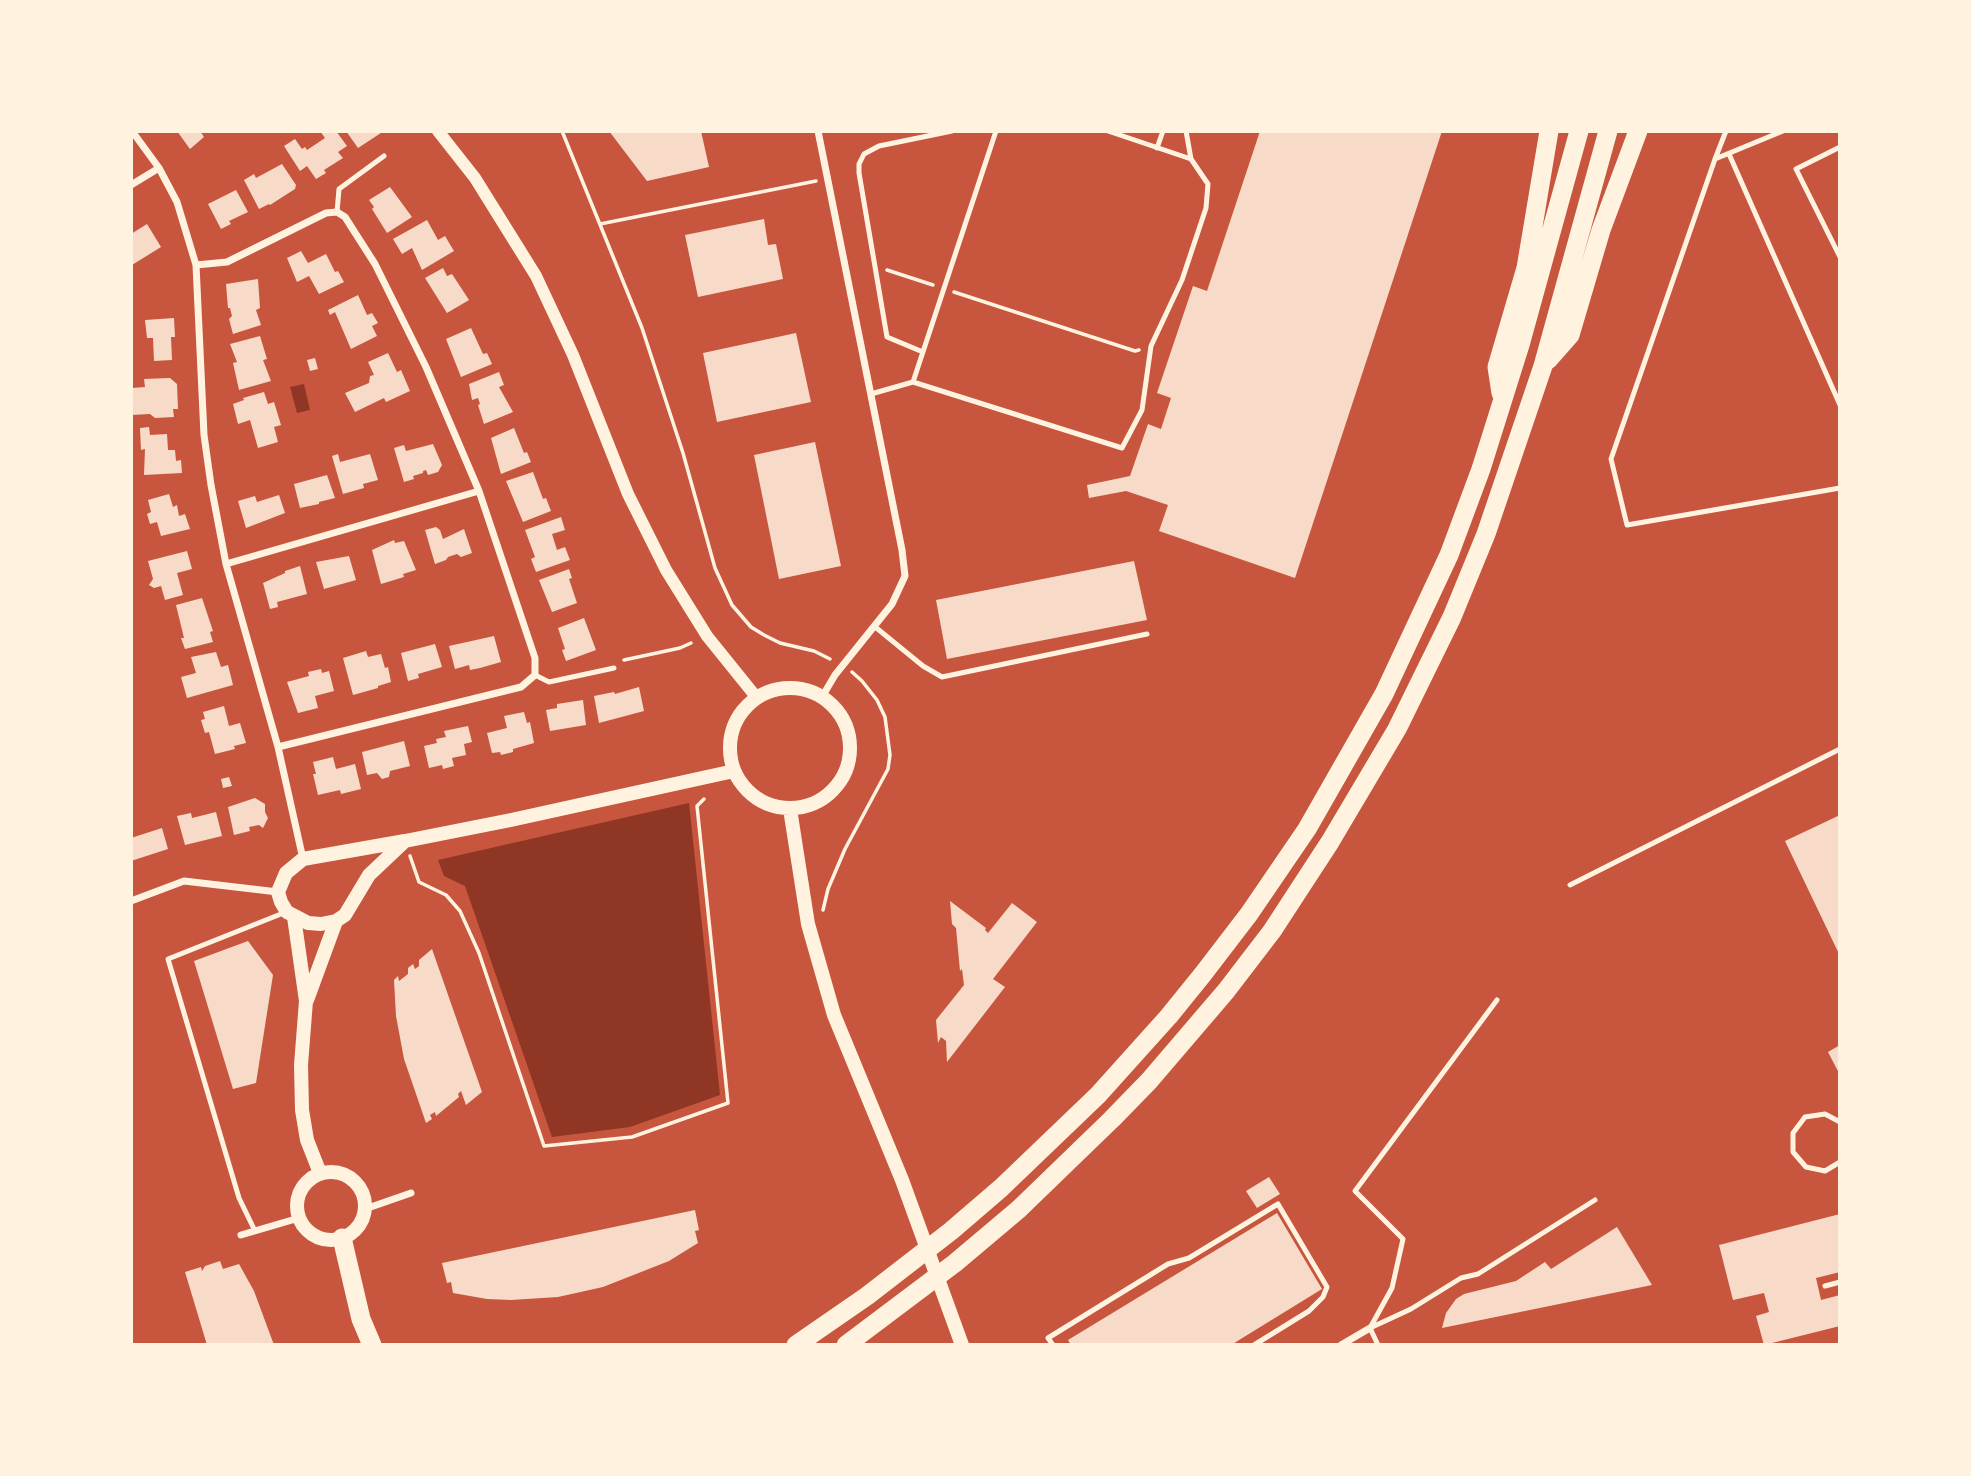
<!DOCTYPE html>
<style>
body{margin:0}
#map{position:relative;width:1971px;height:1476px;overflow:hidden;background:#c8553d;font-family:"Sofia Sans Condensed",sans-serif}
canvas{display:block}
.frame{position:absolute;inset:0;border:133px solid #fff3e0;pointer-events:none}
</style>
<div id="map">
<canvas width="1971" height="1476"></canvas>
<div class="frame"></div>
</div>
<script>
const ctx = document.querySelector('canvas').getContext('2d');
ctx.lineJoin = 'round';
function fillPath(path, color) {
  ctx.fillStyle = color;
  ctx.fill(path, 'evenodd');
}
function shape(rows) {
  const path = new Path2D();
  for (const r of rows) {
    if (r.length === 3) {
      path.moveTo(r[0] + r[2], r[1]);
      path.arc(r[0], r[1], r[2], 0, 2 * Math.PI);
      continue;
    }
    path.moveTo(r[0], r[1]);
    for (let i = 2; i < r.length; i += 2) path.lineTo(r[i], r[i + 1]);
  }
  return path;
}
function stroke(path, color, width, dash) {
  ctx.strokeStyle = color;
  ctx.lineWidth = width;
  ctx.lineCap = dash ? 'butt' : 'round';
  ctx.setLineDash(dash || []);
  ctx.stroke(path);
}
fillPath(shape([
 [304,384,310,410,297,413,290,387],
 [689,803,720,1095,630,1127,552,1137,465,886,444,876,438,860]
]), '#8f3625');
fillPath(shape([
 [177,131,200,131,204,137,190,149],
 [320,131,336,131,347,146,338,152,343,158,324,170,326,173,316,179,307,166,300,171,284,146,295,139,302,149,305,147,307,150,325,138],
 [346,131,384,131,358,148],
 [609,131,701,131,709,167,647,181],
 [1260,131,1442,131,1295,578,1159,531,1168,505,1126,491,1089,498,1087,485,1130,476,1148,424,1161,429,1171,398,1157,393,1193,286,1207,291],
 [282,164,296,185,295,189,270,205,269,204,259,209,244,180,254,174,256,178],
 [390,187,412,217,387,233,372,209,374,207,369,200],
 [236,190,248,212,229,221,231,224,221,229,208,204],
 [764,219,768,245,776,244,783,279,698,297,685,235],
 [427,220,438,240,445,236,454,251,422,270,412,248,402,254,393,239],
 [147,224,161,247,132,265,131,234],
 [301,251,308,263,326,254,335,272,338,271,344,282,319,294,309,276,297,282,287,258],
 [443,268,447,276,452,274,469,300,447,313,425,278],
 [258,279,260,308,256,310,261,325,233,334,229,319,232,316,230,308,228,308,226,284],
 [358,295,367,315,372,313,378,323,372,326,377,336,351,349,335,312,330,315,328,310],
 [174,318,175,337,171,337,172,360,154,361,153,338,147,338,145,320],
 [471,328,483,354,487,353,492,364,461,377,446,339],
 [796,333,811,402,717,422,703,353],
 [260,336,267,359,263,360,271,381,239,390,233,363,237,362,230,344],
 [388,353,397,372,401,370,410,391,386,402,384,398,355,412,345,393,369,383,370,376,374,375,368,362],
 [315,358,318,369,310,371,307,360],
 [499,372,504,385,499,387,513,412,484,424,478,405,480,404,478,398,472,400,469,384],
 [170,378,177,384,178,409,173,409,174,417,155,418,150,414,131,415,132,388,145,387,144,379],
 [264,392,268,404,274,402,281,425,274,427,278,442,258,448,250,420,238,424,233,404,244,400,243,398],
 [149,427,150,435,167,434,168,450,175,450,176,461,181,460,182,473,144,475,145,449,141,450,140,428],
 [514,428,524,453,527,452,531,462,501,474,491,438],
 [815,442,841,566,779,579,754,455],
 [433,444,442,465,438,472,428,475,426,470,423,471,423,473,413,476,414,479,404,482,394,448,404,445,406,451],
 [338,454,340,462,370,454,378,480,363,484,364,488,343,494,332,456],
 [533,472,543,499,546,498,551,511,523,522,506,481],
 [327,475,335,498,319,502,319,504,300,508,294,484],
 [169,494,173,507,177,505,179,516,185,514,190,529,161,536,157,522,150,524,147,514,151,512,148,500],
 [279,495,285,513,246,528,238,501,255,496,257,502],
 [561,517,565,530,552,534,557,550,565,547,570,560,536,572,531,559,535,557,525,530],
 [436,527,440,530,443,539,464,529,472,553,461,557,457,554,448,557,446,560,435,564,425,530],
 [394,540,395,543,404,541,416,570,403,574,404,577,381,584,372,550],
 [187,551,192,569,177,573,183,595,165,600,161,586,154,588,149,585,153,579,148,561],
 [349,556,356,580,324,589,316,562],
 [1134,561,1147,620,947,659,936,600],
 [300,566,307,594,277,602,278,607,270,609,263,583,285,573,285,571],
 [569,569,572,578,569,579,577,603,552,612,539,580],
 [202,598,213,631,210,632,213,642,185,649,181,638,184,638,176,605],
 [584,618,596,650,566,661,562,650,565,649,558,628],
 [494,636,501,662,480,668,470,670,469,665,455,669,449,646],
 [435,644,442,667,418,674,419,678,408,681,401,653],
 [366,651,368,657,381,654,385,668,388,667,391,682,378,686,378,688,353,695,343,658],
 [216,652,221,667,228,665,233,685,187,698,181,677,196,673,191,657],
 [321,669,322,673,329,671,334,691,315,696,318,708,298,713,287,682,309,676,308,672],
 [639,687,644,711,599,723,594,696,614,692,615,694],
 [583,700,586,725,550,731,546,710,557,708,557,704],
 [224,706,229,726,240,723,246,743,234,746,235,749,215,754,209,732,205,733,201,720,205,719,203,712],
 [524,712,527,723,530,722,534,743,513,749,513,752,501,755,500,752,492,753,487,733,507,728,504,716],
 [468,726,472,742,464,744,466,755,452,758,454,766,443,769,442,765,429,768,424,746,437,743,436,739,446,737,444,731],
 [404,741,410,766,390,771,389,777,382,779,377,773,367,775,362,752],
 [333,757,336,769,355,764,361,789,341,794,340,790,318,795,313,774,316,774,313,762],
 [229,777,232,786,223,788,221,779],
 [255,798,265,804,265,812,268,818,263,828,259,825,249,827,250,831,234,835,228,807],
 [216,812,222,836,185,845,177,816,191,813,192,818],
 [1840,815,1840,956,1785,841],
 [162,828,168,849,131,861,131,838],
 [950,901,986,928,985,930,988,933,1012,903,1037,922,993,979,1005,987,947,1062,946,1041,941,1037,938,1043,936,1020,964,985,962,969,960,971,956,928,952,924],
 [248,941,273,975,256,1083,233,1089,194,961],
 [432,949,482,1092,466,1105,461,1091,458,1094,459,1097,436,1116,435,1112,430,1115,432,1119,426,1123,404,1059,396,1016,394,980,398,976,399,981,408,974,408,968,413,964,415,969,419,966,419,960],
 [1840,1045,1840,1075,1828,1052],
 [1269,1177,1280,1194,1257,1208,1246,1191],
 [695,1210,699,1230,695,1231,698,1243,669,1261,603,1287,558,1297,511,1300,487,1299,453,1293,451,1282,447,1283,442,1263],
 [1277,1213,1322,1289,1231,1345,1071,1345,1068,1340],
 [1840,1214,1840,1272,1816,1278,1821,1300,1840,1295,1840,1326,1764,1345,1756,1316,1769,1312,1764,1293,1733,1300,1719,1245],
 [1617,1227,1652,1285,1442,1328,1446,1313,1456,1299,1464,1294,1516,1281,1545,1262,1551,1269],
 [220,1261,223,1269,239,1264,254,1291,274,1345,207,1345,185,1272,201,1267,202,1271,205,1266]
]), '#f7dbc8');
stroke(shape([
 [562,131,642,328,683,453,715,568,732,605,751,627,764,635,780,643,814,651,830,659],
 [600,224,816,181],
 [887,270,933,285],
 [954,292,1135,351,1139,350],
 [624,660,680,648,691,643],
 [410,856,419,882,446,895,460,911,479,953,544,1146,632,1137,728,1103,697,806,704,799],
 [823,910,828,889,845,849,888,769,890,755,885,717,877,700,862,681,852,672]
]), '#fff3e0', 3.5);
stroke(shape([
 [1108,131,1191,159],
 [1783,131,1715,159,1611,459,1627,525,1840,488],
 [1840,147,1796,169,1840,257],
 [1157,148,1163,131],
 [1729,154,1840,405],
 [1715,159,1726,131],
 [337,212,339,189,384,156],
 [923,352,887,337,859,173,859,164,864,154,879,146,952,131],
 [913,382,996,131],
 [871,394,913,382,1122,448,1142,410,1151,346,1182,280,1206,208,1208,184,1191,159,1186,131],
 [874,626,923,666,942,677,1147,634],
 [535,675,549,682,614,668],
 [1570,885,1840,749],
 [1840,1122,1825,1114,1805,1117,1793,1133,1793,1152,1806,1167,1825,1171,1840,1162],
 [255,1231,239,1198,168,959,286,912],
 [1825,1286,1840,1282],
 [1370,1328,1392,1288,1403,1239,1355,1191,1497,1000],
 [1370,1328,1411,1309,1461,1278,1478,1274,1595,1200],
 [1370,1328,1378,1345],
 [1053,1345,1048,1338,1168,1264,1189,1258,1278,1204,1327,1287,1323,1297,1309,1311,1254,1345]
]), '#fff3e0', 5);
stroke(shape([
 [132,131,159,168,177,202,196,265,204,435,211,485,226,564,278,747,303,859],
 [818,131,902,550,905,576,892,604,835,675,822,697],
 [131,185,159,168],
 [196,265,227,262,326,213,337,212,345,217,375,264,426,367,479,491,535,658,535,675,521,687,278,747],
 [226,564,479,491],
 [131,901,184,881,278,892],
 [365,1209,411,1193],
 [241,1235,299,1218],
 [1341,1345,1370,1328]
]), '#fff3e0', 7);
stroke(shape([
 [438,131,475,178,536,276,573,355,628,494,666,570,707,636,757,698]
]), '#fff3e0', 12);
stroke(shape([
 [790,748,60],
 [790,809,808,924,834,1015,902,1180,962,1345],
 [405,841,511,820,734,771],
 [405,841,369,875,345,915,336,921,321,924,308,923,287,912,281,902,278,892,286,873,303,859,405,841],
 [294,917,306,1001,301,1065,302,1110,307,1140,320,1173],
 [307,1000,336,921],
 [331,1206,34]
]), '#fff3e0', 14);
stroke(shape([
 [1548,360,1570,335,1601,230,1638,131],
 [1501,393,1497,367,1526,268,1549,131],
 [342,1238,361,1319,372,1345],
 [796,1345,867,1296,951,1231,1001,1188,1098,1095,1169,1016,1203,974,1249,914,1307,829,1384,694,1449,555,1481,469,1520,345,1579,131],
 [846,1345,955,1263,1019,1209,1112,1119,1149,1081,1226,991,1272,931,1330,842,1397,729,1452,617,1486,534,1543,366,1608,131]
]), '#fff3e0', 19);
</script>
